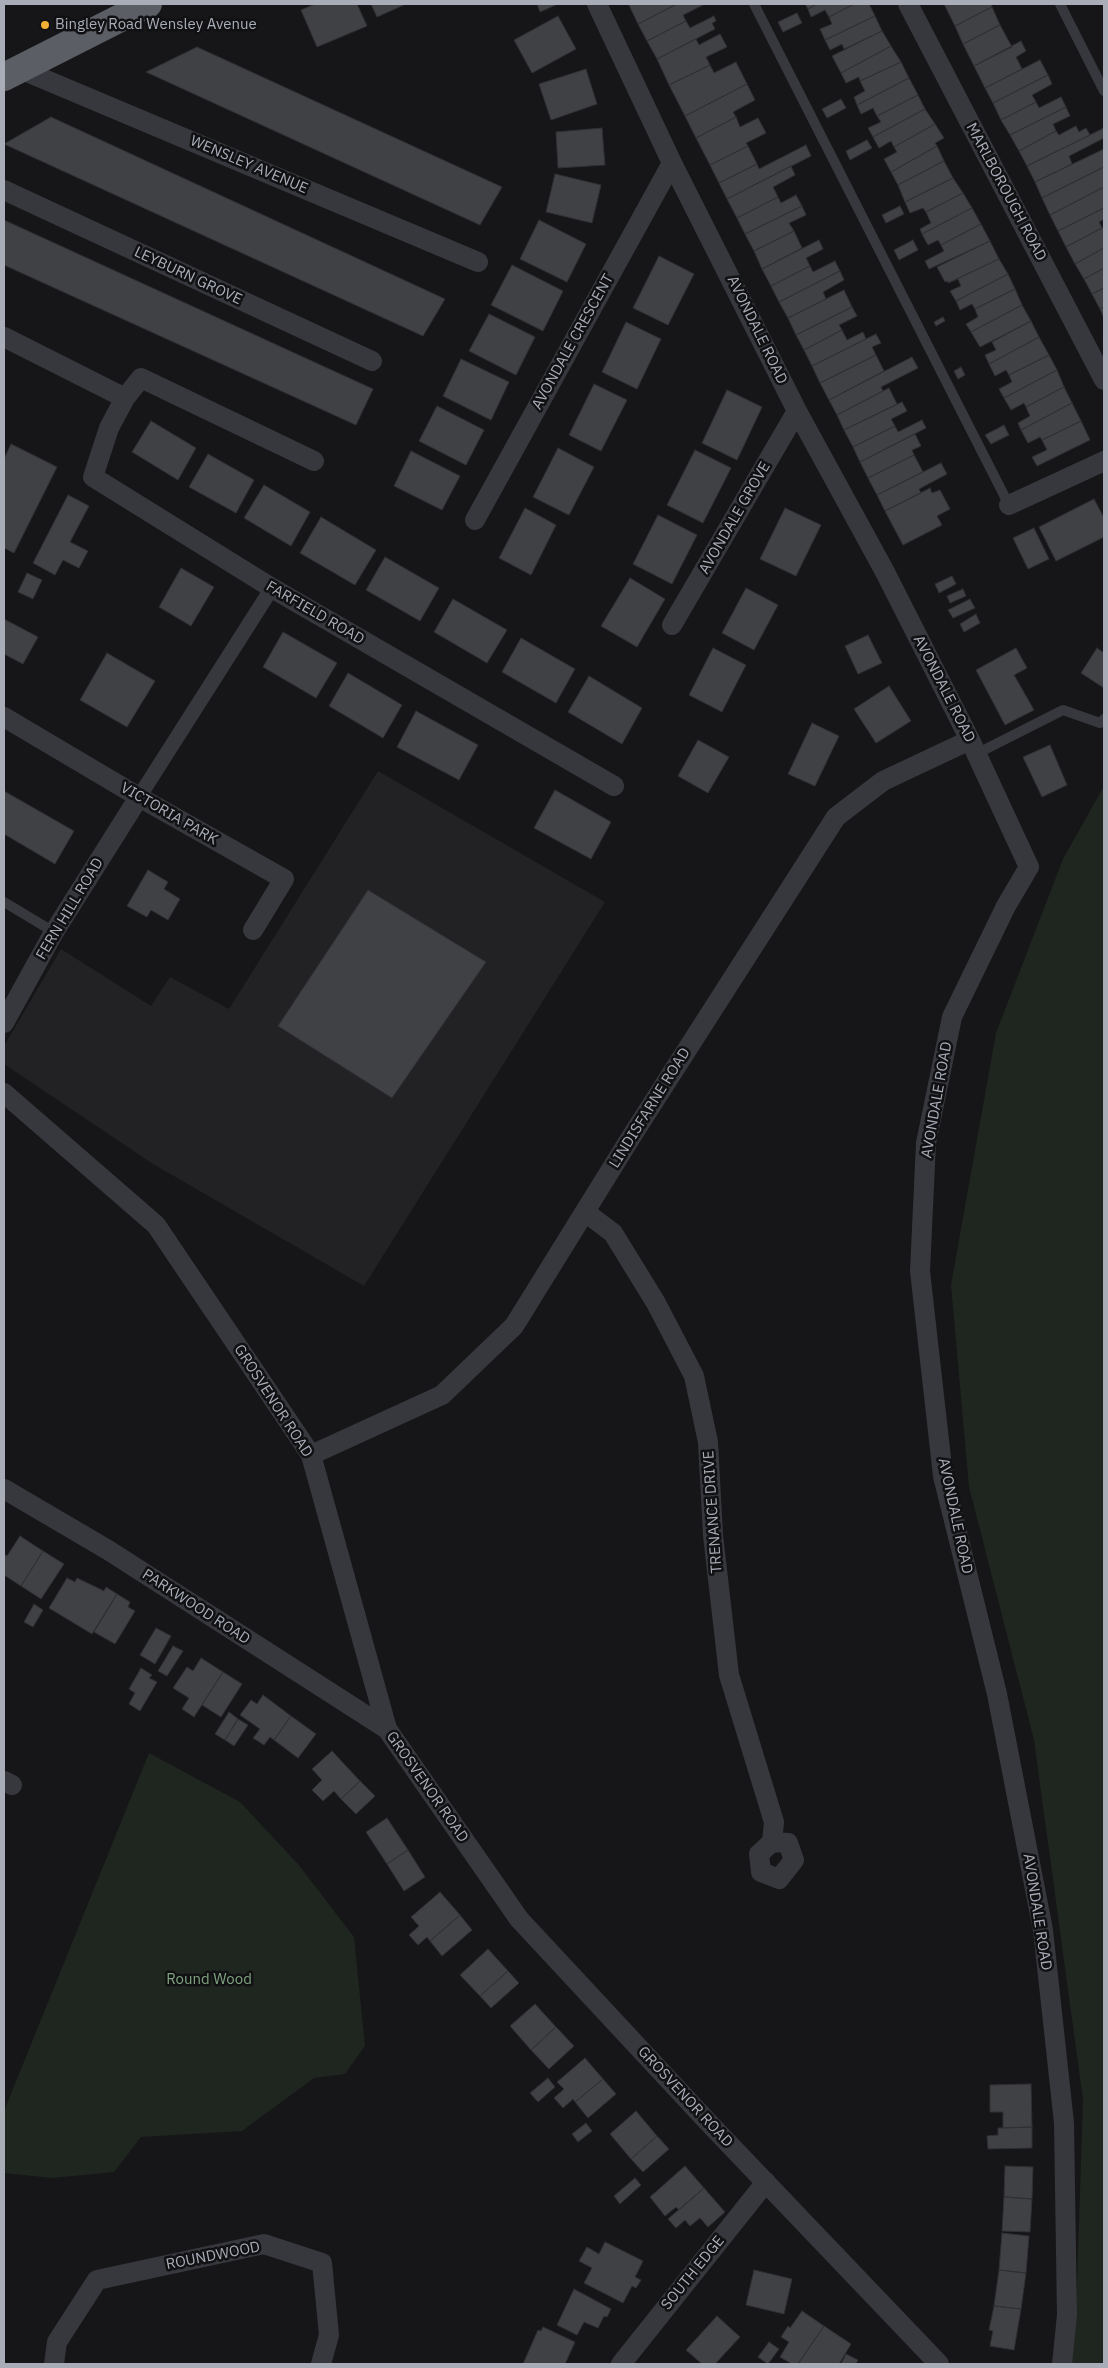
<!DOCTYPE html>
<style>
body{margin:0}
#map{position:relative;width:1108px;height:2368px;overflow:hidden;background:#161618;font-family:"IBM Plex Sans",sans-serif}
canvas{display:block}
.frame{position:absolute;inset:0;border:5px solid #a8adb8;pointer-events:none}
</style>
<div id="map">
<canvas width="1108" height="2368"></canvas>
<div class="frame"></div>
</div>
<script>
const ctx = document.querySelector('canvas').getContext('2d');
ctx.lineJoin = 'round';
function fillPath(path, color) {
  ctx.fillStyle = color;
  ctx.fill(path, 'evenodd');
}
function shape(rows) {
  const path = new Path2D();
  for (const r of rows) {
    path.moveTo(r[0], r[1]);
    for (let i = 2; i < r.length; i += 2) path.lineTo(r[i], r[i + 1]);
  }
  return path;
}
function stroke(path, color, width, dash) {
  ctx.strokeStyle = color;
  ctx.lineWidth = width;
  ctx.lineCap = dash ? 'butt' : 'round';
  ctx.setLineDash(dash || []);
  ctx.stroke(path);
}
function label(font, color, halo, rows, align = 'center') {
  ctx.font = font + ' "IBM Plex Sans",sans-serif';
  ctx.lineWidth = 5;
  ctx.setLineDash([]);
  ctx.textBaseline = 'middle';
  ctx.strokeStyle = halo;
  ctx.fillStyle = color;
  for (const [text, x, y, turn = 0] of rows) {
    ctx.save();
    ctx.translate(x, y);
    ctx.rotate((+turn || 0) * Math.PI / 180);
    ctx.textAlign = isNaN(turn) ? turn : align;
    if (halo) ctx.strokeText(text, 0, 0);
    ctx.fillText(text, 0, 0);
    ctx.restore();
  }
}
fillPath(shape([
 [378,771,605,902,364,1286,153,1164,4,1064,4,1046,61,949,151,1006,170,977,229,1009]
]), '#222225');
fillPath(shape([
 [1104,786,1104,2364,1071,2364,1076,2314,1083,2100,1034,1740,969,1487,951,1285,996,1033,1063,859],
 [149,1753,240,1802,298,1864,354,1937,365,2046,345,2074,314,2078,242,2131,141,2137,114,2172,52,2178,4,2173,4,2111]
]), '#1e261f');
const building = shape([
 [315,4,357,4,367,26,317,47,301,10,315,4],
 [371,4,406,4,377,17,371,4],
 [537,4,558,4,540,12,537,4],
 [631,4,677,4,638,24,629,5,631,4],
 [677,4,705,4,683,15,686,21,647,41,638,24,677,4],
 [805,4,817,4,808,9,805,4],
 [817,4,854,4,829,17,825,10,811,17,808,9,817,4],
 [854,4,869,4,875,16,825,40,820,29,832,24,829,17,854,4],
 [944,4,991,4,992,7,955,26,944,4],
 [992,7,1000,25,963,44,955,26,992,7],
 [797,13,802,23,783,32,778,22,797,13],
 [558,16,576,49,532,73,514,40,558,16],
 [714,16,716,21,712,23,715,29,657,59,647,41,686,21,690,28,714,16],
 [875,16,882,31,844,49,842,44,830,50,825,40,875,16],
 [1000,25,1012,47,974,66,963,44,1000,25],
 [882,31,891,46,841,73,832,56,882,31],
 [720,34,727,47,706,57,710,65,669,85,657,59,696,39,699,45,720,34],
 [1021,41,1026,51,1016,57,1022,69,985,88,974,66,1021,41],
 [891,46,901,62,860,81,859,77,846,83,841,73,891,46],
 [197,47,502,187,480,225,146,72,197,47],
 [1040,60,1048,75,993,103,985,88,1040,60],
 [736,62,747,84,685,116,669,85,710,65,714,73,736,62],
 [901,62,909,78,857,105,854,97,865,91,860,81,901,62],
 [586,69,597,104,551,120,539,84,586,69],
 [1048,75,1052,84,1032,95,1036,102,1001,120,993,103,1048,75],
 [909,78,918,95,877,116,873,108,861,114,857,105,909,78],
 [747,84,755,100,733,112,736,117,696,138,685,116,747,84],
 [918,95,925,109,873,137,868,128,881,122,877,116,918,95],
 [1061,97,1066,107,1010,135,1001,120,1036,102,1039,108,1061,97],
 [841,99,846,108,827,118,822,109,841,99],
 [1066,107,1070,116,1053,124,1056,131,1019,151,1010,135,1066,107],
 [925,109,935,124,894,147,891,141,879,148,873,137,925,109],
 [51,117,445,299,423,336,4,144,51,117],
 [736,117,740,127,758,118,766,133,746,143,748,146,710,165,696,138,736,117],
 [935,124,944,138,935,143,937,146,891,172,884,159,897,152,894,147,935,124],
 [1076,126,1079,132,1086,128,1090,135,1027,166,1019,151,1056,131,1059,135,1076,126],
 [602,128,605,165,558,168,556,132,602,128],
 [1104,128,1104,138,1069,156,1072,164,1035,182,1027,166,1104,128],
 [867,140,872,148,850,160,846,151,867,140],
 [806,145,811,156,727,199,719,183,757,164,759,169,806,145],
 [748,146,757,164,719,183,710,165,748,146],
 [937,146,944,161,898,185,891,172,937,146],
 [1104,149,1104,167,1042,198,1035,182,1104,149],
 [944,161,953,178,905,202,898,185,944,161],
 [791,166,795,175,773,187,778,197,737,218,727,199,791,166],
 [1104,167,1104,187,1050,215,1042,198,1104,167],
 [555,174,601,185,592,223,546,212,555,174],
 [953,178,963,193,926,212,923,208,910,213,905,202,953,178],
 [1104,187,1104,208,1058,231,1050,215,1104,187],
 [963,193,972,208,922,234,920,229,931,223,926,212,963,193],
 [796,195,802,206,745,234,737,218,778,197,781,203,796,195],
 [802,206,806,215,789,223,794,231,754,251,745,234,802,206],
 [900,206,904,214,886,223,882,215,900,206],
 [972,208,981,224,941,245,938,240,928,245,922,234,972,208],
 [1104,208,1104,219,1099,222,1102,228,1066,247,1058,231,1104,208],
 [4,220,373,389,356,425,4,265,4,220],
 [539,220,586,244,567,282,520,259,539,220],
 [981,224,990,241,929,269,925,261,944,251,941,245,981,224],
 [1104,227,1104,248,1075,264,1066,247,1104,227],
 [794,231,802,248,762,269,754,251,794,231],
 [819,240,823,249,806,258,810,266,771,286,762,269,819,240],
 [913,240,918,250,899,260,894,250,913,240],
 [990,241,999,259,948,283,948,281,945,282,937,267,990,241],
 [1104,248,1104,268,1084,279,1075,264,1104,248],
 [659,256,694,274,668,325,633,308,659,256],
 [999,259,1008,274,956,301,950,291,961,286,958,279,948,283,999,259],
 [835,261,840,271,779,302,771,286,810,266,813,272,835,261],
 [512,265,563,291,543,331,491,305,512,265],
 [1104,268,1104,288,1092,294,1084,279,1104,268],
 [840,271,844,280,823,292,826,299,788,318,779,302,840,271],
 [1008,274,1015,289,975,309,972,304,960,310,956,301,1008,274],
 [1104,288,1104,307,1100,309,1092,294,1104,288],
 [1015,289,1022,305,971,332,966,324,978,317,975,309,1015,289],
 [844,290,852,307,796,335,788,318,844,290],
 [1022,305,1031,321,980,347,971,332,1022,305],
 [852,307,857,316,839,325,842,330,804,350,796,335,852,307],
 [1104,307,1104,318,1100,309,1104,307],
 [489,314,535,337,516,375,469,351,489,314],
 [943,317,945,321,936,326,934,322,943,317],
 [1031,321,1039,337,989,364,985,355,996,350,992,342,1031,321],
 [626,322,661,339,637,389,602,372,626,322],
 [842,330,847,340,863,332,866,339,812,366,804,350,842,330],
 [876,334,881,343,872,347,876,355,820,383,812,366,876,334],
 [1039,337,1049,355,1009,375,1006,370,995,376,989,364,1039,337],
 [876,355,884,371,829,400,820,383,876,355],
 [1049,355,1057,370,1004,398,999,389,1012,382,1009,375,1049,355],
 [912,357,918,368,881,387,883,391,837,415,829,400,912,357],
 [461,359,509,382,491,420,443,396,461,359],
 [961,367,965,375,958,379,954,371,961,367],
 [1057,370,1064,387,1026,407,1024,403,1011,410,1004,398,1057,370],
 [594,384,627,400,601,451,569,435,594,384],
 [1064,387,1072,403,1021,430,1018,423,1030,416,1026,407,1064,387],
 [889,388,897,404,844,430,837,415,889,388],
 [727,390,762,407,737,460,702,443,727,390],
 [902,402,907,411,891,419,895,426,853,447,844,430,902,402],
 [1072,403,1081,421,1042,440,1040,437,1028,443,1021,430,1072,403],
 [437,406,484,430,466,465,419,441,437,406],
 [922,420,926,428,860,462,853,447,895,426,898,432,922,420],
 [151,421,196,448,178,480,132,452,151,421],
 [1081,421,1090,440,1037,466,1032,457,1047,450,1042,440,1081,421],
 [1004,425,1009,435,991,444,985,435,1004,425],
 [915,434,921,446,912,450,914,455,868,478,860,462,915,434],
 [11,444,57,467,14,553,4,548,4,459,11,444],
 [558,448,594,467,569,515,533,497,558,448],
 [695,450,731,468,703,523,667,505,695,450],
 [411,451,460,476,442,510,394,486,411,451],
 [208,454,254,480,236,513,189,487,208,454],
 [914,455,923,472,877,495,868,478,914,455],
 [941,463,947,474,919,489,921,493,885,511,877,495,941,463],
 [264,485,310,512,291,546,244,518,264,485],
 [930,488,932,493,940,490,950,509,937,516,942,525,903,545,885,511,930,488],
 [68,495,89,506,70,542,88,551,79,568,63,560,55,575,33,563,68,495],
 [1094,499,1104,518,1104,537,1056,561,1039,527,1094,499],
 [525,508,556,525,531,575,499,558,525,508],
 [785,508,821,525,796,576,760,559,785,508],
 [658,515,697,535,672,584,633,564,658,515],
 [321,517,376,550,355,585,300,553,321,517],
 [1034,528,1049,559,1028,569,1013,538,1034,528],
 [385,557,439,588,420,621,366,590,385,557],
 [181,568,214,587,191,626,159,607,181,568],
 [27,573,42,580,33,599,18,592,27,573],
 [952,576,956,584,939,593,935,584,952,576],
 [630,578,665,599,637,647,601,626,630,578],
 [746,588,778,605,754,650,722,633,746,588],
 [963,589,966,596,950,603,947,596,963,589],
 [453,599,507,630,487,663,434,632,453,599],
 [970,599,975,608,953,618,948,610,970,599],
 [976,614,980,623,964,632,960,624,976,614],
 [4,619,38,637,23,664,4,654,4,619],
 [283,632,337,663,316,698,263,667,283,632],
 [868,635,882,663,858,674,845,646,868,635],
 [521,638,575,669,556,703,502,672,521,638],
 [713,648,746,665,722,712,689,695,713,648],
 [1016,648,1027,668,1014,675,1034,710,1005,725,976,670,1016,648],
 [1097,648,1104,653,1104,688,1081,673,1097,648],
 [107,653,155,681,127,727,80,700,107,653],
 [348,673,402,705,383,738,329,706,348,673],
 [589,676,642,708,622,744,568,712,589,676],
 [889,686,911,721,876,743,854,709,889,686],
 [416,711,478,745,459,780,397,747,416,711],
 [812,723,839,736,815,786,788,774,812,723],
 [698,740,729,757,708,793,678,776,698,740],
 [1050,745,1067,785,1042,797,1023,757,1050,745],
 [555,790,611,822,591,859,534,828,555,790],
 [4,791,74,831,55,864,4,834,4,791],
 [148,870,168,882,164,889,180,899,168,920,151,910,147,917,127,906,148,870],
 [368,890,486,962,392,1098,278,1026,368,890],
 [20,1536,43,1551,21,1586,4,1575,4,1554,7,1556,20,1536],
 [43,1551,64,1564,41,1599,21,1586,43,1551],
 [67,1578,75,1582,77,1578,104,1591,106,1587,117,1594,92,1634,49,1608,67,1578],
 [117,1594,130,1602,128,1607,135,1611,115,1644,94,1632,117,1594],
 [34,1604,43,1610,33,1627,24,1622,34,1604],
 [156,1628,171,1636,155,1664,140,1655,156,1628],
 [173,1646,183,1651,167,1676,158,1671,173,1646],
 [201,1658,223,1672,194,1717,182,1709,189,1698,173,1688,187,1667,193,1671,201,1658],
 [141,1668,152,1675,149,1678,157,1682,140,1711,129,1704,135,1693,129,1689,141,1668],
 [223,1672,242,1684,221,1717,202,1705,223,1672],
 [263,1695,291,1716,274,1740,270,1737,264,1745,253,1738,260,1729,240,1715,251,1700,257,1704,263,1695],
 [229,1712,238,1719,225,1740,215,1734,229,1712],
 [291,1716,316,1734,298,1758,274,1740,291,1716],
 [238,1719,248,1725,234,1746,225,1740,238,1719],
 [332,1751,360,1781,341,1799,334,1791,323,1801,312,1790,322,1780,312,1769,332,1751],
 [360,1781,375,1796,356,1814,341,1799,360,1781],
 [387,1818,408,1850,387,1864,366,1832,387,1818],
 [408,1850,425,1877,404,1891,387,1864,408,1850],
 [440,1892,460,1915,430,1941,427,1937,418,1945,409,1935,419,1926,411,1917,440,1892],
 [460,1915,472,1930,442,1956,430,1941,460,1915],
 [488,1949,508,1971,480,1996,460,1975,488,1949],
 [508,1971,519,1983,491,2008,480,1996,508,1971],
 [535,2004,556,2027,531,2050,510,2026,535,2004],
 [556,2027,574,2046,549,2069,531,2050,556,2027],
 [585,2058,603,2079,575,2102,573,2099,563,2108,554,2098,564,2089,557,2082,585,2058],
 [548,2078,555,2087,538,2102,530,2093,548,2078],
 [603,2079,616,2094,588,2118,575,2102,603,2079],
 [1031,2084,1032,2127,1003,2128,1003,2112,990,2112,990,2085,1031,2084],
 [636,2111,657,2136,631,2159,610,2134,636,2111],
 [586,2123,592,2131,578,2142,572,2134,586,2123],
 [1032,2127,1032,2148,988,2149,987,2136,998,2135,998,2128,1032,2127],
 [657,2136,669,2149,643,2172,631,2159,657,2136],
 [685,2166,704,2188,679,2210,676,2207,665,2216,650,2197,685,2166],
 [1005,2166,1033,2167,1032,2199,1004,2197,1005,2166],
 [635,2178,641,2185,620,2204,614,2196,635,2178],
 [704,2188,725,2212,708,2227,700,2218,690,2226,685,2220,676,2228,668,2219,704,2188],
 [1004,2197,1032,2199,1030,2232,1002,2231,1004,2197],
 [1002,2233,1029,2236,1026,2273,999,2270,1002,2233],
 [605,2242,643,2261,635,2277,641,2280,636,2288,632,2286,623,2303,584,2283,592,2268,579,2261,587,2247,599,2254,605,2242],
 [754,2270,792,2279,784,2314,746,2305,754,2270],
 [999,2270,1026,2273,1021,2309,994,2306,999,2270],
 [574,2289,611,2309,607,2317,604,2316,598,2328,584,2322,577,2335,557,2325,574,2289],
 [994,2306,1021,2309,1014,2350,990,2346,993,2331,989,2330,994,2306],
 [802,2311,824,2326,798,2364,792,2364,780,2357,789,2342,781,2337,788,2326,790,2328,802,2311],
 [717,2316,740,2337,715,2364,702,2364,686,2350,717,2316],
 [824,2326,851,2344,839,2364,798,2364,824,2326],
 [543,2327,575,2342,565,2364,523,2364,538,2330,541,2331,543,2327],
 [769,2342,779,2349,768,2364,758,2357,769,2342],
 [846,2354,858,2360,856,2364,841,2364,846,2354]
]);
fillPath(building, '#404145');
stroke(building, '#303034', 1);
stroke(shape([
 [754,4,1009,505],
 [1060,4,1104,91],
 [976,754,1063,710,1100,723,1104,719],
 [4,902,54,932]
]), '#37383d', 10);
stroke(shape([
 [139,797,272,588]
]), '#37383d', 15);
stroke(shape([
 [597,4,672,163,797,411,885,572,970,740,1029,867,1006,906,952,1017,926,1143,920,1271,943,1476,997,1694,1043,1930,1064,2123,1067,2315,1062,2364],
 [908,4,1104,380],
 [20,69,478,262],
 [4,190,372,361],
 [4,337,125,398,141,378,314,461],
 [125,398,109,428,93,477,272,588,614,786],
 [1009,505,1104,461],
 [475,520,672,163],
 [672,625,797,411],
 [4,717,139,797,284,879,253,930],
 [4,1023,54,932,139,797],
 [4,1093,156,1225,311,1455,387,1729,519,1919,707,2121,939,2364],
 [585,1212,613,1233,656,1303,694,1376,708,1442,713,1535,729,1675,774,1822,772,1842,759,1854,761,1872,779,1879,794,1860,788,1843,772,1842],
 [311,1455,442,1395,514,1326,633,1134,836,817,883,781,970,740],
 [4,1489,108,1550,387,1729],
 [4,1781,12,1785],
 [54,2364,57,2342,97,2280,264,2244,322,2263,329,2335,321,2364],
 [621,2364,766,2182]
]), '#37383d', 20);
stroke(shape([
 [4,77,148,4]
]), '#5b5e65', 28);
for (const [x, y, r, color] of [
 [45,25,5,"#f2b134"]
]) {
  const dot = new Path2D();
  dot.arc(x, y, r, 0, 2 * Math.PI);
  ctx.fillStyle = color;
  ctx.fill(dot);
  stroke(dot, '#111113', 2);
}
label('15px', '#a8adb8', '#111113', [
 ["Bingley Road Wensley Avenue",55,25]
], 'left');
label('15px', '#a8adb8', '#111113', [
 ["WENSLEY AVENUE",249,165,23],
 ["MARLBOROUGH ROAD",1006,192,62],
 ["LEYBURN GROVE",188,276,25],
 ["AVONDALE ROAD",757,330,64],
 ["AVONDALE CRESCENT",573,342,-61],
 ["AVONDALE GROVE",735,518,-60],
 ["FARFIELD ROAD",315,613,30],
 ["AVONDALE ROAD",944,689,63],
 ["VICTORIA PARK",169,814,30],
 ["FERN HILL ROAD",70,909,-59],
 ["AVONDALE ROAD",937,1100,-80],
 ["LINDISFARNE ROAD",650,1108,-58],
 ["GROSVENOR ROAD",273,1401,57],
 ["TRENANCE DRIVE",713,1512,-94],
 ["AVONDALE ROAD",955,1516,78],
 ["PARKWOOD ROAD",196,1607,33],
 ["GROSVENOR ROAD",427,1787,55],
 ["AVONDALE ROAD",1037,1912,81],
 ["GROSVENOR ROAD",685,2097,47],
 ["ROUNDWOOD",213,2256,-11],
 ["SOUTH EDGE",693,2273,-51]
]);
label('15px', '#7fa381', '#111113', [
 ["Round Wood",209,1980]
]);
</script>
